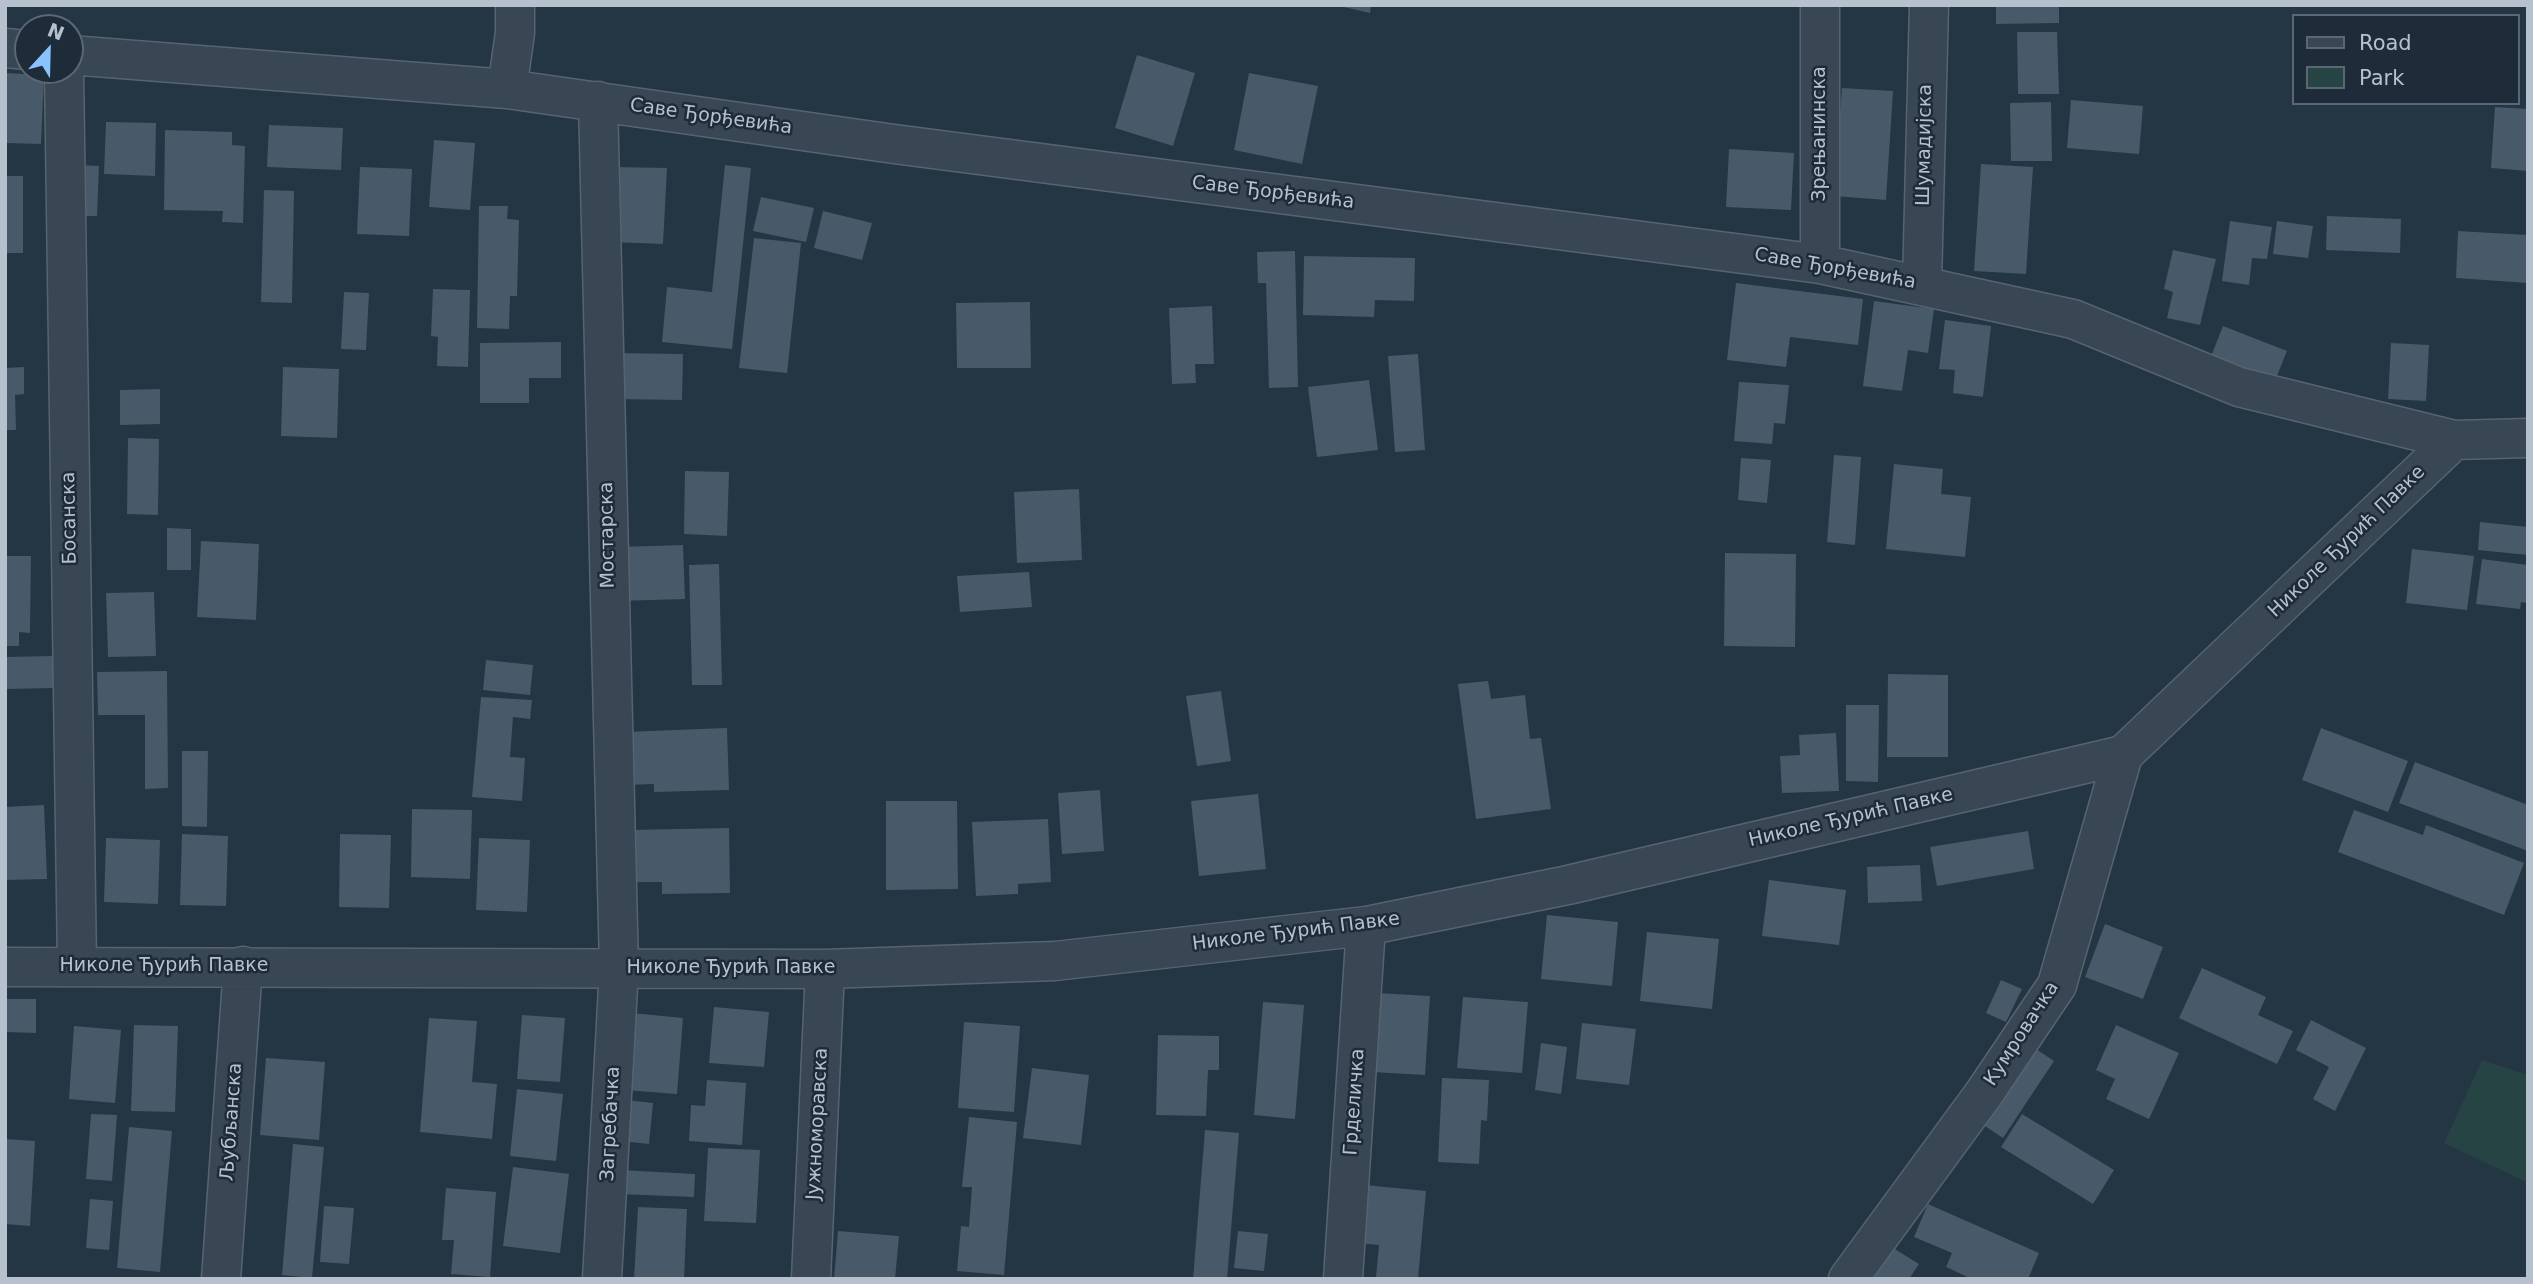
<!DOCTYPE html>
<meta charset="utf-8">
<style>
body{margin:0}
#map{position:relative;width:2533px;height:1284px;overflow:hidden;background:#243543;font-family:"DejaVu Sans",sans-serif}
canvas{display:block}
.frame{position:absolute;inset:0;border:7px solid #b6c1cd;pointer-events:none}
.legend{position:absolute;left:2292px;top:14px;width:228px;height:91px;box-sizing:border-box;background:#1e2b38;border:2px solid #5b6774;margin:0;padding:9px 12px;list-style:none;font-size:21px;color:#b6c1cd}
.legend li{display:flex;align-items:center;gap:14px;height:35px}
.legend b{width:35px;border:2px solid #5b6774}
.north{position:absolute;left:14px;top:14px;width:70px;height:70px;box-sizing:border-box;background:#1e2b38;border:2px solid #5b6774;border-radius:50%;rotate:22deg;font-size:19px;font-weight:700;line-height:28px;text-align:center;color:#b6c1cd}
.north::after{content:'';display:block;margin:auto;width:24px;height:32px;background:#89c2ff;clip-path:polygon(50% 0,100% 100%,50% 72%,0 100%)}
</style>
<div id="map">
<canvas width="2533" height="1284"></canvas>
<div class="frame"></div>
<ul class="legend">
<li><b style="height:9px;background:#394653"></b>Road</li>
<li><b style="height:19px;background:#274444"></b>Park</li>
</ul>
<div class="north">N</div>
</div>
<script>
const ctx = document.querySelector('canvas').getContext('2d');
ctx.lineJoin = 'round';
function fillPath(path, color) {
  ctx.fillStyle = color;
  ctx.fill(path, 'evenodd');
}
function shape(rows) {
  const path = new Path2D();
  for (const r of rows) {
    path.moveTo(r[0], r[1]);
    for (let i = 2; i < r.length; i += 2) path.lineTo(r[i], r[i + 1]);
  }
  return path;
}
function stroke(path, color, width, dash) {
  ctx.strokeStyle = color;
  ctx.lineWidth = width;
  ctx.lineCap = dash ? 'butt' : 'round';
  ctx.setLineDash(dash || []);
  ctx.stroke(path);
}
function label(font, color, halo, rows, align = 'center') {
  ctx.font = font + ' "DejaVu Sans",sans-serif';
  ctx.lineWidth = 5;
  ctx.setLineDash([]);
  ctx.textBaseline = 'middle';
  ctx.strokeStyle = halo;
  ctx.fillStyle = color;
  for (const [text, x, y, turn = 0] of rows) {
    ctx.save();
    ctx.translate(x, y);
    ctx.rotate((+turn || 0) * Math.PI / 180);
    ctx.textAlign = isNaN(turn) ? turn : align;
    if (halo) ctx.strokeText(text, 0, 0);
    ctx.fillText(text, 0, 0);
    ctx.restore();
  }
}
fillPath(shape([
 [2482,1060,2528,1075,2528,1183,2444,1143]
]), '#274444');
fillPath(shape([
 [1335,5,1371,5,1370,13],
 [1996,5,2059,5,2059,23,1996,24],
 [2017,32,2057,32,2059,94,2018,94],
 [1137,55,1195,73,1173,146,1115,128],
 [5,73,44,75,41,144,5,143],
 [1249,73,1318,86,1302,164,1234,150],
 [1842,88,1893,91,1886,200,1834,196],
 [2071,100,2143,106,2139,154,2067,148],
 [2051,102,2052,161,2011,161,2010,103],
 [2495,107,2528,109,2528,171,2491,168],
 [106,122,156,123,155,176,104,174],
 [269,125,343,128,341,170,267,167],
 [165,130,232,132,232,145,245,146,243,223,222,222,223,211,164,210],
 [434,140,475,143,470,210,429,207],
 [1729,149,1794,153,1791,210,1726,207],
 [1981,164,2033,167,2026,274,1974,271],
 [77,165,99,166,97,216,76,216],
 [725,165,751,168,732,349,662,342,667,287,712,292],
 [360,167,412,169,409,236,357,234],
 [616,167,667,168,663,244,613,242],
 [5,176,23,176,23,253,5,253],
 [264,190,294,191,292,303,261,302],
 [761,197,814,208,806,242,753,231],
 [479,206,508,206,507,219,519,220,517,296,510,296,509,329,477,328],
 [823,211,872,223,862,260,814,248],
 [2327,216,2401,219,2400,253,2326,250],
 [2230,221,2272,227,2267,259,2252,258,2249,285,2222,281],
 [2277,221,2313,226,2308,258,2273,254],
 [2458,231,2528,235,2528,283,2456,278],
 [754,238,801,243,787,373,739,368],
 [2173,250,2216,259,2200,325,2167,318,2173,292,2164,289],
 [1295,251,1298,387,1269,388,1266,283,1258,283,1257,252],
 [1304,256,1415,258,1414,301,1375,300,1374,317,1303,315],
 [1736,283,1863,299,1858,345,1790,337,1786,367,1727,360],
 [433,289,470,290,468,367,437,366,438,337,431,336],
 [344,292,369,293,366,350,341,349],
 [1874,301,1934,309,1928,353,1908,350,1902,391,1863,386],
 [1030,302,1031,368,957,368,956,303],
 [1212,306,1214,364,1195,364,1196,383,1172,384,1169,308],
 [1945,320,1991,326,1983,397,1953,393,1955,370,1939,369],
 [2223,326,2287,351,2272,388,2208,364],
 [561,342,561,378,529,378,529,403,480,403,480,343],
 [2391,343,2429,345,2426,401,2388,399],
 [615,353,683,354,682,400,615,399],
 [1418,354,1425,450,1395,452,1388,356],
 [24,367,24,394,15,395,16,430,5,430,5,368],
 [283,367,339,369,337,438,281,436],
 [1369,380,1378,450,1317,457,1308,387],
 [1739,382,1789,385,1785,424,1774,423,1772,444,1734,441],
 [160,389,160,424,120,425,120,390],
 [128,438,159,439,158,515,127,514],
 [1834,455,1861,457,1855,545,1827,542],
 [1741,458,1771,460,1767,503,1738,500],
 [1894,464,1943,469,1941,494,1971,497,1965,557,1886,549],
 [685,471,729,472,727,536,684,534],
 [1079,489,1082,560,1017,563,1014,492],
 [2480,522,2528,527,2528,555,2478,550],
 [167,528,191,529,191,570,167,570],
 [201,541,259,544,256,620,197,617],
 [683,545,685,599,618,601,617,547],
 [2412,549,2474,556,2467,610,2406,603],
 [1725,553,1796,554,1795,647,1724,646],
 [5,556,31,556,30,633,19,632,19,646,5,646],
 [2482,559,2528,565,2528,603,2521,602,2520,609,2476,604],
 [719,564,722,685,692,685,689,565],
 [1029,572,1032,607,960,612,957,576],
 [154,592,156,656,108,657,106,593],
 [54,656,54,688,5,689,5,657],
 [486,660,533,665,530,695,483,690],
 [167,671,168,788,145,789,145,715,98,715,97,672],
 [1888,674,1948,675,1948,757,1887,757],
 [1488,681,1491,699,1525,695,1530,739,1541,738,1551,809,1476,819,1458,684],
 [1221,691,1231,761,1197,766,1186,696],
 [481,697,532,700,530,719,513,717,510,757,525,758,522,801,472,797],
 [1846,705,1879,705,1878,782,1846,781],
 [727,728,729,790,654,792,654,784,626,785,624,732],
 [2321,728,2408,761,2388,812,2302,780],
 [1836,733,1839,791,1782,793,1780,756,1800,755,1799,735],
 [182,751,208,751,207,827,182,826],
 [2415,762,2528,805,2528,851,2399,803],
 [1100,790,1104,851,1062,854,1058,793],
 [1258,794,1266,869,1199,876,1191,801],
 [886,801,957,801,958,889,886,890],
 [44,805,47,879,5,880,5,807],
 [412,809,472,810,470,879,411,877],
 [2354,810,2423,835,2426,825,2524,863,2504,915,2338,852],
 [1048,819,1051,882,1018,884,1018,894,976,896,972,822],
 [729,828,730,893,662,894,662,882,631,882,630,830],
 [2028,831,2034,869,1937,886,1930,847],
 [182,834,228,836,226,906,180,905],
 [340,834,391,835,389,908,339,907],
 [106,838,160,840,158,904,104,902],
 [479,838,530,840,527,912,476,910],
 [1920,865,1922,901,1868,903,1867,867],
 [1769,880,1846,890,1839,945,1762,936],
 [1547,915,1618,922,1612,986,1541,979],
 [2105,924,2163,947,2143,999,2085,977],
 [1647,932,1719,939,1712,1009,1640,1001],
 [2202,968,2266,997,2258,1015,2293,1031,2277,1064,2179,1018],
 [2001,980,2022,989,2006,1022,1986,1013],
 [1377,993,1430,996,1425,1075,1372,1072],
 [1463,997,1528,1002,1522,1073,1457,1068],
 [5,999,36,999,36,1033,5,1032],
 [1263,1002,1304,1005,1295,1119,1254,1115],
 [714,1007,769,1012,764,1067,709,1063],
 [632,1013,683,1018,677,1094,625,1090],
 [522,1015,565,1018,560,1082,517,1079],
 [429,1018,477,1021,472,1082,497,1084,492,1139,420,1132],
 [2311,1020,2366,1048,2335,1111,2313,1099,2329,1067,2296,1050],
 [964,1022,1020,1026,1014,1112,958,1108],
 [1582,1023,1636,1029,1629,1085,1576,1079],
 [134,1025,178,1026,175,1112,131,1111],
 [2116,1025,2179,1053,2149,1119,2106,1099,2115,1079,2096,1070],
 [74,1026,121,1030,115,1103,69,1099],
 [1158,1035,1219,1036,1219,1070,1208,1070,1206,1116,1156,1115],
 [1541,1043,1567,1047,1561,1094,1535,1090],
 [2030,1045,2054,1061,2003,1138,1979,1122],
 [266,1058,325,1062,319,1140,260,1135],
 [1032,1068,1089,1075,1081,1145,1023,1138],
 [1442,1078,1489,1080,1487,1121,1481,1120,1479,1164,1438,1162],
 [707,1080,746,1083,742,1145,689,1141,691,1105,705,1106],
 [517,1089,563,1094,556,1161,510,1156],
 [625,1100,653,1103,649,1144,621,1141],
 [91,1114,117,1115,112,1181,86,1179],
 [2022,1114,2114,1170,2093,1204,2001,1147],
 [969,1117,1017,1122,1004,1275,957,1271,961,1226,969,1227,972,1187,962,1187],
 [129,1127,172,1131,160,1272,117,1268],
 [1205,1130,1239,1133,1227,1279,1193,1279],
 [5,1139,35,1141,30,1226,5,1224],
 [293,1144,324,1147,312,1278,282,1275],
 [708,1148,760,1150,756,1223,704,1221],
 [513,1167,569,1174,560,1253,503,1246],
 [620,1170,695,1174,694,1197,619,1194],
 [1365,1185,1426,1191,1418,1279,1376,1277,1379,1245,1359,1243],
 [446,1188,496,1192,490,1277,451,1274,454,1240,442,1240],
 [90,1199,113,1201,109,1250,86,1248],
 [1928,1204,2039,1253,2028,1279,1972,1279,1946,1267,1952,1253,1914,1237],
 [324,1206,354,1208,349,1264,320,1262],
 [638,1207,687,1209,684,1279,634,1279],
 [838,1231,899,1236,895,1279,834,1279],
 [1238,1231,1268,1234,1264,1271,1234,1268],
 [1893,1248,1919,1264,1909,1279,1873,1279]
]), '#48596a');
const street = shape([
 [1820,5,1820,264],
 [5,48,28,50],
 [70,55,507,89,894,144,1820,264,2073,319,2239,387,2454,440],
 [64,70,77,966],
 [507,89,515,33,515,5],
 [598,101,619,968,602,1279],
 [1922,284,1929,5],
 [5,967,825,969,1055,961,1366,926,1568,885,2123,755,2454,440,2528,438],
 [221,1279,243,966],
 [811,1279,825,969],
 [1343,1279,1366,926],
 [1848,1279,1985,1092,2057,985,2123,755]
]);
stroke(street, '#576470', 41);
stroke(street, '#394653', 38);
label('19px', '#b6c1cd', '#1e2b38', [
 ["Саве Ђорђевића",711,117,8],
 ["Зрењанинска",1820,134,-90],
 ["Шумадијска",1925,145,-89],
 ["Саве Ђорђевића",1273,193,7],
 ["Саве Ђорђевића",1835,269,10],
 ["Босанска",70,518,-91],
 ["Мостарска",608,535,-91],
 ["Николе Ђурић Павке",2347,542,-44],
 ["Николе Ђурић Павке",1851,818,-13],
 ["Николе Ђурић Павке",1296,932,-7],
 ["Николе Ђурић Павке",164,966],
 ["Николе Ђурић Павке",731,968],
 ["Кумровачка",2022,1034,-57],
 ["Грделичка",1355,1102,-86],
 ["Љубљанска",232,1122,-86],
 ["Загребачка",611,1124,-87],
 ["Јужноморавска",818,1124,-87]
]);
</script>
